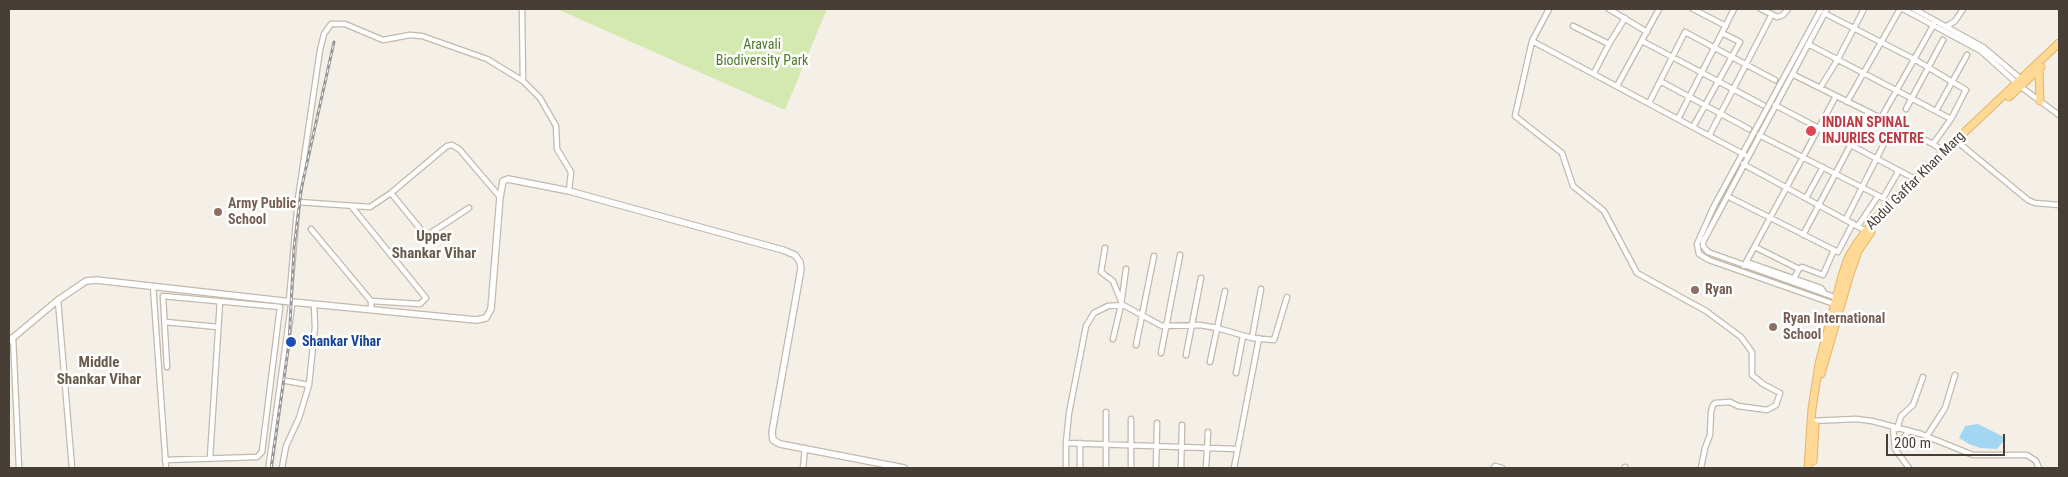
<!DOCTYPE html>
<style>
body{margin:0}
#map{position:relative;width:2068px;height:477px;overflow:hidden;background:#f4efe7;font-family:"Roboto Condensed",sans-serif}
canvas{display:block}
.frame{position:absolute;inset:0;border:10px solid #473f36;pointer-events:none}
.scale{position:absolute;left:1886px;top:434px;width:119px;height:22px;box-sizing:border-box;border:2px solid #473f36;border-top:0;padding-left:6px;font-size:15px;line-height:18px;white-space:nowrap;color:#473f36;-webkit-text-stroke:4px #fff;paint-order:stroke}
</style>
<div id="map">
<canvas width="2068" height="477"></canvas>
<div class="frame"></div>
<div class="scale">200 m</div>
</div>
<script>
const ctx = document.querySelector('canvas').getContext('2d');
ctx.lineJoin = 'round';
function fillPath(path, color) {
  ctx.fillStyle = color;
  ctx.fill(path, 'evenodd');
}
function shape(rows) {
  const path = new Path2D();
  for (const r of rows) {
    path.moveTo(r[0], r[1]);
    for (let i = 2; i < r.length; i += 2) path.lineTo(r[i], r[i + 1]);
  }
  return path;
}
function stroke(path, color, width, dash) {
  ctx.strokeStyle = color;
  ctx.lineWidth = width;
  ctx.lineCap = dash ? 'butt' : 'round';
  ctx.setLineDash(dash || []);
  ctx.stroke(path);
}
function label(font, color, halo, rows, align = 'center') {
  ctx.font = font + ' "Roboto Condensed",sans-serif';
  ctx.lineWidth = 5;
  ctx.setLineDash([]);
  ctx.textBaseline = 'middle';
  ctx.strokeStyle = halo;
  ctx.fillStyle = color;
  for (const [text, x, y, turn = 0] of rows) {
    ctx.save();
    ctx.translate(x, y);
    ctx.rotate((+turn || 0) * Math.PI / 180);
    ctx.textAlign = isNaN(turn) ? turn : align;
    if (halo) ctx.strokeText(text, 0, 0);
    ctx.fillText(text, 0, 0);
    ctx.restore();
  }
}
fillPath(shape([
 [557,9,827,9,785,110]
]), '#d3e9b0');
fillPath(shape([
 [1978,424,2006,438,1997,449,1980,448,1969,444,1959,438,1965,426]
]), '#a3d7f1');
const minor = shape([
 [522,9,523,81],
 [1549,9,1532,41,1515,116,1562,153,1573,186,1604,211,1637,273,1706,311,1741,337,1752,352,1752,375,1763,384,1780,393,1776,405,1767,410,1738,406,1730,402,1715,403,1713,405,1711,412,1710,435,1705,448,1701,468],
 [1609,9,1647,32],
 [1693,9,1726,26],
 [1761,9,1777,17,1783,15,1788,9],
 [1821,9,1714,206,1697,244,1699,254,1709,260,1837,305],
 [1827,9,1703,242,1703,246,1708,252,1837,298],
 [1903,9,1981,51,2021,87,2059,115],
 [1914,9,1983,47,2021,79],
 [1824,13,1914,59,1966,90,1951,119,1933,144],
 [1573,26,1609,44,1625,18],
 [1947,26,1955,21,1963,9],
 [1532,41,1745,155],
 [1642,41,1763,105],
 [1808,44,1951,119],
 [1594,73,1609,44],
 [1792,74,1933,144,1944,152],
 [1660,81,1749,129],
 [1617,86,1659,9],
 [1820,88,1838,59,1864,9],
 [1847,102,1900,9],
 [1649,103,1685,32,1775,80],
 [1775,105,1915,179],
 [1906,109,1943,40],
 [1936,111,1967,55],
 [1881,118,1934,24],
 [1678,119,1734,9],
 [1693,127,1740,42,1722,33],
 [1759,135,1883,198,1897,174,1897,170],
 [1709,136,1772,14],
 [1959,143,2028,200,2035,203,2059,205],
 [1743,164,1866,231],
 [391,193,426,236,469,208],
 [1731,198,1838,252,1853,223],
 [1806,198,1823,167],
 [298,202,370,207,391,193,447,146,452,145,459,149,500,197],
 [352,207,426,298,420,304,371,301],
 [1846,219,1894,124],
 [1858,226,1878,196],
 [311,229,371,301,371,309],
 [1803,235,1868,112],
 [1755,247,1799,269],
 [1105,248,1101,272,1113,281,1121,301],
 [1747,262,1821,288,1825,294],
 [1744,266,1836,96],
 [1794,278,1799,269,1802,267,1823,275,1834,250],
 [153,286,166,468],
 [58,300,72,468],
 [289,301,298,199,320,50,324,34,331,24,345,24,383,40,410,35,422,36,487,59,523,81,540,98,556,126,557,149,571,172,569,191],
 [165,322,218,327],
 [13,337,19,468],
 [1252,338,1261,289],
 [1113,339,1121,305,1126,269],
 [1136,345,1154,256],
 [1161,353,1180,255],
 [1186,355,1201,278],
 [1210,362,1225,291],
 [1236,373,1243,336],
 [281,380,309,385],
 [1811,421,1856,419,1872,421,1921,434,1973,455,2027,455,2036,461,2039,468],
 [1893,427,1895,449,1909,468],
 [1897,429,1901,416,1913,405,1923,377],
 [1927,436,1945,408,1955,375],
 [1066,443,1237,449],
 [1080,443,1080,468],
 [1895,446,1902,441,1908,431],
 [210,458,220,301],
 [165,460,257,457,262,452,280,307,163,296,167,367],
 [1625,467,1625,468],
 [282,468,286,446,299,418,309,385,315,327,314,305],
 [803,468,805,448],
 [1066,468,1066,443,1069,413,1086,326,1094,313,1108,306,1123,305,1162,326,1200,325,1217,328,1252,338,1274,340,1287,297],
 [1106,468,1106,412],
 [1131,468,1131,419],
 [1156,468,1157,423],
 [1181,468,1182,425],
 [1206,468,1208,432],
 [1234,468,1259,338],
 [1494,468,1495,466,1502,468]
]);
const tertiary = shape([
 [9,341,58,300,86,281,96,280,292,302],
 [269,468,292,302,476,320,486,318,491,309,500,197,503,181,508,179,569,191,732,236,783,250,795,255,800,262,801,269,772,432,773,440,780,444,904,468]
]);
const primary = shape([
 [2039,69,2040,101],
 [2009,97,2041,67],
 [1821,374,1849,277,1858,251,1871,232],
 [1813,461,1815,425],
 [1808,468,1812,409,1819,364,1842,276,1848,258,1857,243,1877,217,1915,179,2059,43]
]);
stroke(minor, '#c3b9ad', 7);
stroke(tertiary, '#c3b9ad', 8);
stroke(primary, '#e5b564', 9);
stroke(minor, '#fff', 4.5);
stroke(tertiary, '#fff', 5.5);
stroke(primary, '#ffd995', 7);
const rail = shape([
 [271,468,289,343,294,248,301,190,334,42]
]);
stroke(rail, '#979797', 3);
stroke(rail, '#fff', 1, [4]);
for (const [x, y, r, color] of [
 [1811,131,6,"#e0444e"],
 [218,212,5,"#8d6e63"],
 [1695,290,5,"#8d6e63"],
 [1773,327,5,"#8d6e63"],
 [291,342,6,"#1a4fb4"]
]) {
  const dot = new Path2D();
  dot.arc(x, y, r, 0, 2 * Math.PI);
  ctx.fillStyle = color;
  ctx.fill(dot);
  stroke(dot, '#fff', 2);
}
label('14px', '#4d7a28', '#fff', [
 ["Aravali",762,45],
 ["Biodiversity Park",762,61]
]);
label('bold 14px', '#be3a42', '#fff', [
 ["INDIAN SPINAL",1822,123],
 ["INJURIES CENTRE",1822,139]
], 'left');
label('14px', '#473f36', '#fff', [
 ["Abdul Gaffar Khan Marg",1916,181,-45]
]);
label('bold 14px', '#785e54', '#fff', [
 ["Army Public",228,204],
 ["School",228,220],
 ["Ryan",1705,290],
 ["Ryan International",1783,319],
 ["School",1783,335]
], 'left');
label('bold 14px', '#164399', '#fff', [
 ["Shankar Vihar",302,342]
], 'left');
label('bold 15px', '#6a5c4d', '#fff', [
 ["Upper",434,237],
 ["Shankar Vihar",434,254],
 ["Middle",99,363],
 ["Shankar Vihar",99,380]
]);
</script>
